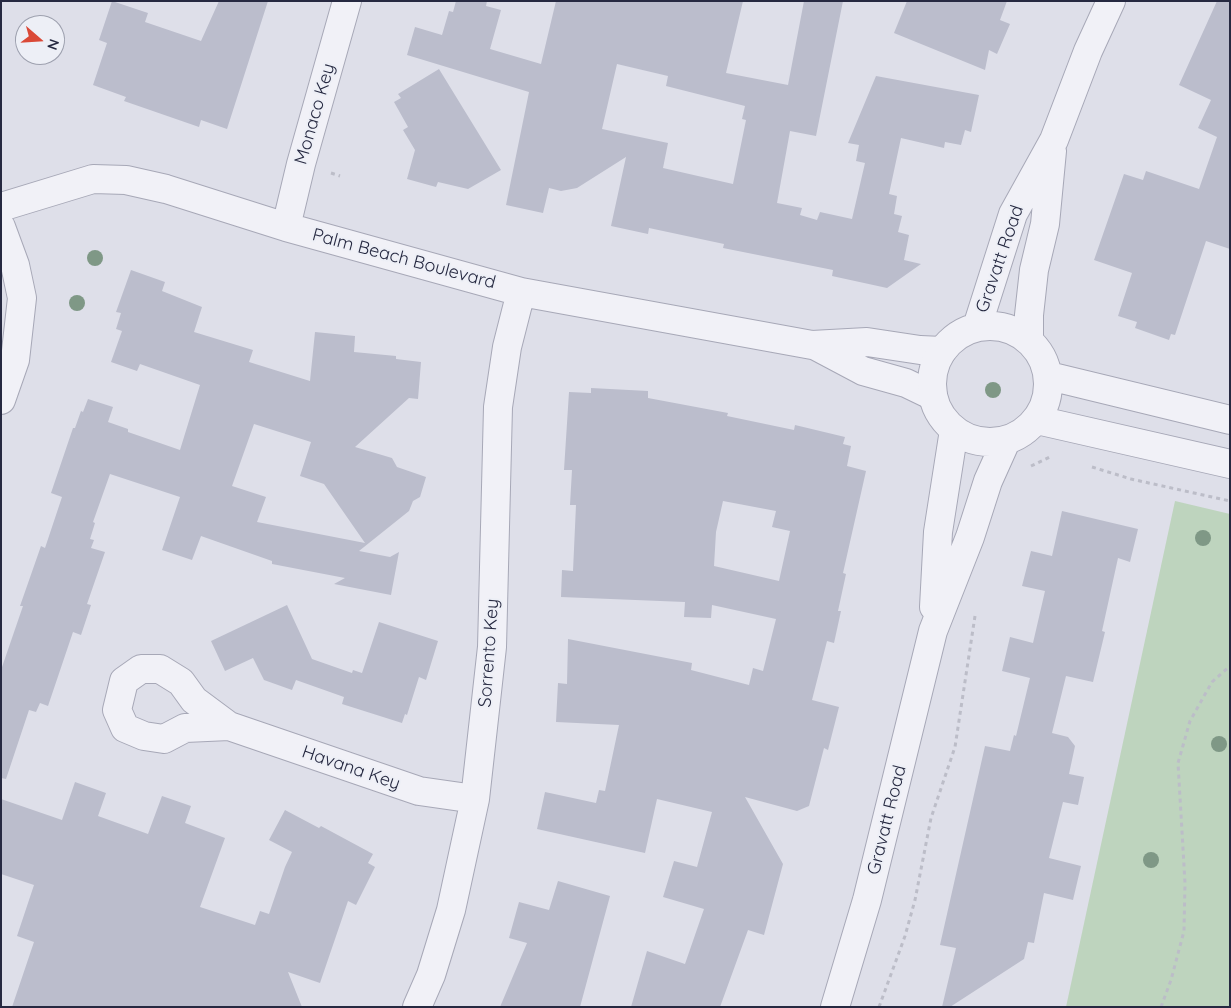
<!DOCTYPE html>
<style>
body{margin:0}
#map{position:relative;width:1231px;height:1008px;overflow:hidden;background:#dedfe9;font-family:Quicksand,sans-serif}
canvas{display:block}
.frame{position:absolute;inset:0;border:2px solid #262941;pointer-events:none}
.north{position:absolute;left:15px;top:15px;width:50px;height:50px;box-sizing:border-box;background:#edeff6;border:1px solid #9da0ae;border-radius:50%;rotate:109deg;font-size:14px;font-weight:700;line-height:20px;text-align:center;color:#262941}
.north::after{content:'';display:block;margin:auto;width:18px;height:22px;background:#da4937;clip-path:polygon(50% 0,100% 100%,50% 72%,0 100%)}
</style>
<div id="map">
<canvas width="1231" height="1008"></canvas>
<div class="frame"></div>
<div class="north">N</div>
</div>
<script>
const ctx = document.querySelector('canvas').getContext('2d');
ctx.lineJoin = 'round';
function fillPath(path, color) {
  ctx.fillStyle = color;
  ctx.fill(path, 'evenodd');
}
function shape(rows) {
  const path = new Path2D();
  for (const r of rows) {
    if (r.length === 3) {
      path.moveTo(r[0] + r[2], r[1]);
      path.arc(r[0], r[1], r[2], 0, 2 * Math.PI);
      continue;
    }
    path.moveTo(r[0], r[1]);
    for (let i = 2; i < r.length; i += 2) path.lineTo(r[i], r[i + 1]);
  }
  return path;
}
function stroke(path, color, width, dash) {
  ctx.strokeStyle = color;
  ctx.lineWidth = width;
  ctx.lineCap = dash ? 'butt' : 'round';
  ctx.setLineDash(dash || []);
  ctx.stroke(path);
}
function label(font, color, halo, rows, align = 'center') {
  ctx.font = font + ' Quicksand,sans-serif';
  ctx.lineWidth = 4;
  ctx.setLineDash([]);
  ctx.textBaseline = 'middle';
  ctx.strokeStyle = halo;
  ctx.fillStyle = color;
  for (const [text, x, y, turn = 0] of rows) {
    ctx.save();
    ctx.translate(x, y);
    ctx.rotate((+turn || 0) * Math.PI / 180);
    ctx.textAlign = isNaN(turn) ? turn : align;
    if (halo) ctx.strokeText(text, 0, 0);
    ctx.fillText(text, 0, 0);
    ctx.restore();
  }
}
fillPath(shape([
 [1175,501,1230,514,1230,1007,1066,1007]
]), '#bed4be');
fillPath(shape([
 [112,1,148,13,145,22,201,41,219,1,268,1,227,129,201,120,199,127,124,101,126,97,93,85,107,43,99,40],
 [456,1,487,1,486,6,501,10,490,49,541,64,556,1,743,1,726,73,788,85,804,1,843,1,816,136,790,131,777,203,802,208,800,215,817,220,820,212,852,219,865,163,856,161,859,145,848,143,876,76,979,95,971,132,965,130,961,145,945,142,944,148,901,138,889,194,897,196,894,214,902,216,898,232,909,235,904,260,921,264,887,288,832,276,833,270,723,248,724,244,649,228,648,234,611,226,626,157,577,188,561,191,549,188,543,213,506,205,529,92,407,55,415,27,442,35,449,11,453,12],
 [617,64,668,76,666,86,745,106,742,119,746,120,733,184,663,168,668,143,602,129],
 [907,1,1007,1,1000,20,1010,24,997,54,989,50,985,70,894,33],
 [1217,1,1230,1,1230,249,1206,241,1175,335,1171,334,1169,340,1135,328,1137,322,1118,316,1132,273,1094,260,1124,174,1143,180,1146,171,1199,189,1217,137,1198,128,1211,100,1179,85],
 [439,69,501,170,468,189,438,182,436,187,407,179,415,150,403,130,408,127,394,102,401,98,398,94],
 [131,270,165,282,162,291,202,307,194,332,253,350,249,362,310,381,315,332,355,336,354,352,396,356,396,359,421,362,418,399,409,398,355,447,392,458,397,467,426,477,420,497,413,501,409,511,359,551,390,557,399,552,391,595,334,584,345,578,272,564,272,561,201,536,192,560,162,550,180,497,110,474,93,522,95,523,90,539,94,540,91,548,105,552,87,604,91,605,81,635,73,632,48,706,40,703,36,712,29,710,6,779,1,778,1,670,23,606,20,606,41,546,45,548,62,497,51,493,73,428,75,428,81,411,83,412,88,399,113,407,108,422,128,429,128,432,180,450,200,385,140,364,137,371,111,362,122,331,116,329,121,313,116,312],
 [254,424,311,442,300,476,324,484,365,543,257,522,266,497,232,486],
 [591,388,648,391,648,398,728,413,727,416,794,430,795,425,845,437,843,444,851,446,847,466,866,471,843,573,846,574,838,611,841,611,834,643,827,641,812,700,839,707,828,750,824,748,809,806,797,811,745,797,783,864,764,935,748,930,720,1007,631,1007,647,951,685,964,704,909,663,897,674,861,697,867,712,812,657,799,645,853,537,829,545,792,596,803,599,790,605,791,619,725,556,722,558,683,567,684,568,639,692,663,691,670,749,685,753,668,763,671,776,619,712,605,711,618,684,617,685,602,561,597,562,570,573,571,576,505,570,505,572,470,564,470,569,392,591,393],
 [723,501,776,511,772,527,790,531,779,581,714,566,716,532],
 [1062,511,1138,529,1130,562,1118,558,1102,631,1105,632,1093,682,1066,676,1052,733,1068,737,1075,746,1069,774,1084,777,1078,805,1063,802,1049,858,1081,866,1073,900,1044,893,1034,943,1028,942,1024,959,950,1007,942,1007,956,948,940,945,985,746,1010,751,1014,735,1016,736,1030,678,1002,671,1010,637,1033,643,1045,591,1022,586,1031,551,1052,556],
 [287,605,312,659,352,673,353,670,362,673,379,622,438,641,426,680,419,677,407,715,405,714,402,723,342,704,344,697,296,680,292,690,264,680,253,658,225,671,211,641],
 [75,782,106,793,98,816,148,834,162,796,191,806,185,823,225,838,200,907,255,925,260,911,269,914,285,867,292,852,269,840,285,810,319,828,321,826,373,854,368,863,375,867,356,905,348,901,320,983,288,972,302,1007,12,1007,34,942,17,936,34,885,1,874,1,799,62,820],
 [558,881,610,896,580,1007,500,1007,527,943,509,938,519,902,549,910]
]), '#bbbdcc');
const minor = shape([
 [1,207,93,179,126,180,166,189,286,227,521,292,812,345,867,342,920,350,942,351],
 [1,227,15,265,22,298,15,360,1,400],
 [286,227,301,164,347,1],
 [814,345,863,371,906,383,933,396],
 [229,726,185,728,164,739,144,736,125,728,117,710,124,681,141,669,160,669,181,682,194,700,229,726,419,791,475,799],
 [417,1007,431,975,451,910,475,799,492,647,498,407,507,347,521,292]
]);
const tertiary = shape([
 [990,384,58],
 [977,327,1013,214,1054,140,1088,51,1111,1],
 [1029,340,1029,315,1034,270,1045,224,1052,151],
 [1049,376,1230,420],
 [1037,420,1230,464],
 [934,607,938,532,954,430],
 [835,1007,867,900,933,631,970,537,988,481,1006,441]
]);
stroke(minor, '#a7a8b7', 30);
stroke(tertiary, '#a7a8b7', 30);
stroke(shape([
 [331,173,340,176],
 [1031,466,1050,457],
 [1092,467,1131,479,1230,501],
 [879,1007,905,936,915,900,931,818,955,747,975,616],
 [1161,1007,1171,980,1184,931,1185,883,1178,763,1190,721,1212,682,1230,666]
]), '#bcbdc8', 3, [4, 4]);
stroke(minor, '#f1f1f7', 28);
stroke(tertiary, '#f1f1f7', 28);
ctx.fillStyle = '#7f9886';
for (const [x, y] of [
 [95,258],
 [77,303],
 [993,390],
 [1203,538],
 [1219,744],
 [1151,860]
]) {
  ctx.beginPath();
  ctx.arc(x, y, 8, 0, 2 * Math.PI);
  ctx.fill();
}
label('18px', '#262941', '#edeff6', [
 ["Monaco Key",315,114,-74],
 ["Palm Beach Boulevard",404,259,15],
 ["Gravatt Road",1000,259,-71],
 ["Sorrento Key",489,653,-86],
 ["Havana Key",351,768,19],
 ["Gravatt Road",887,820,-76]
]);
</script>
